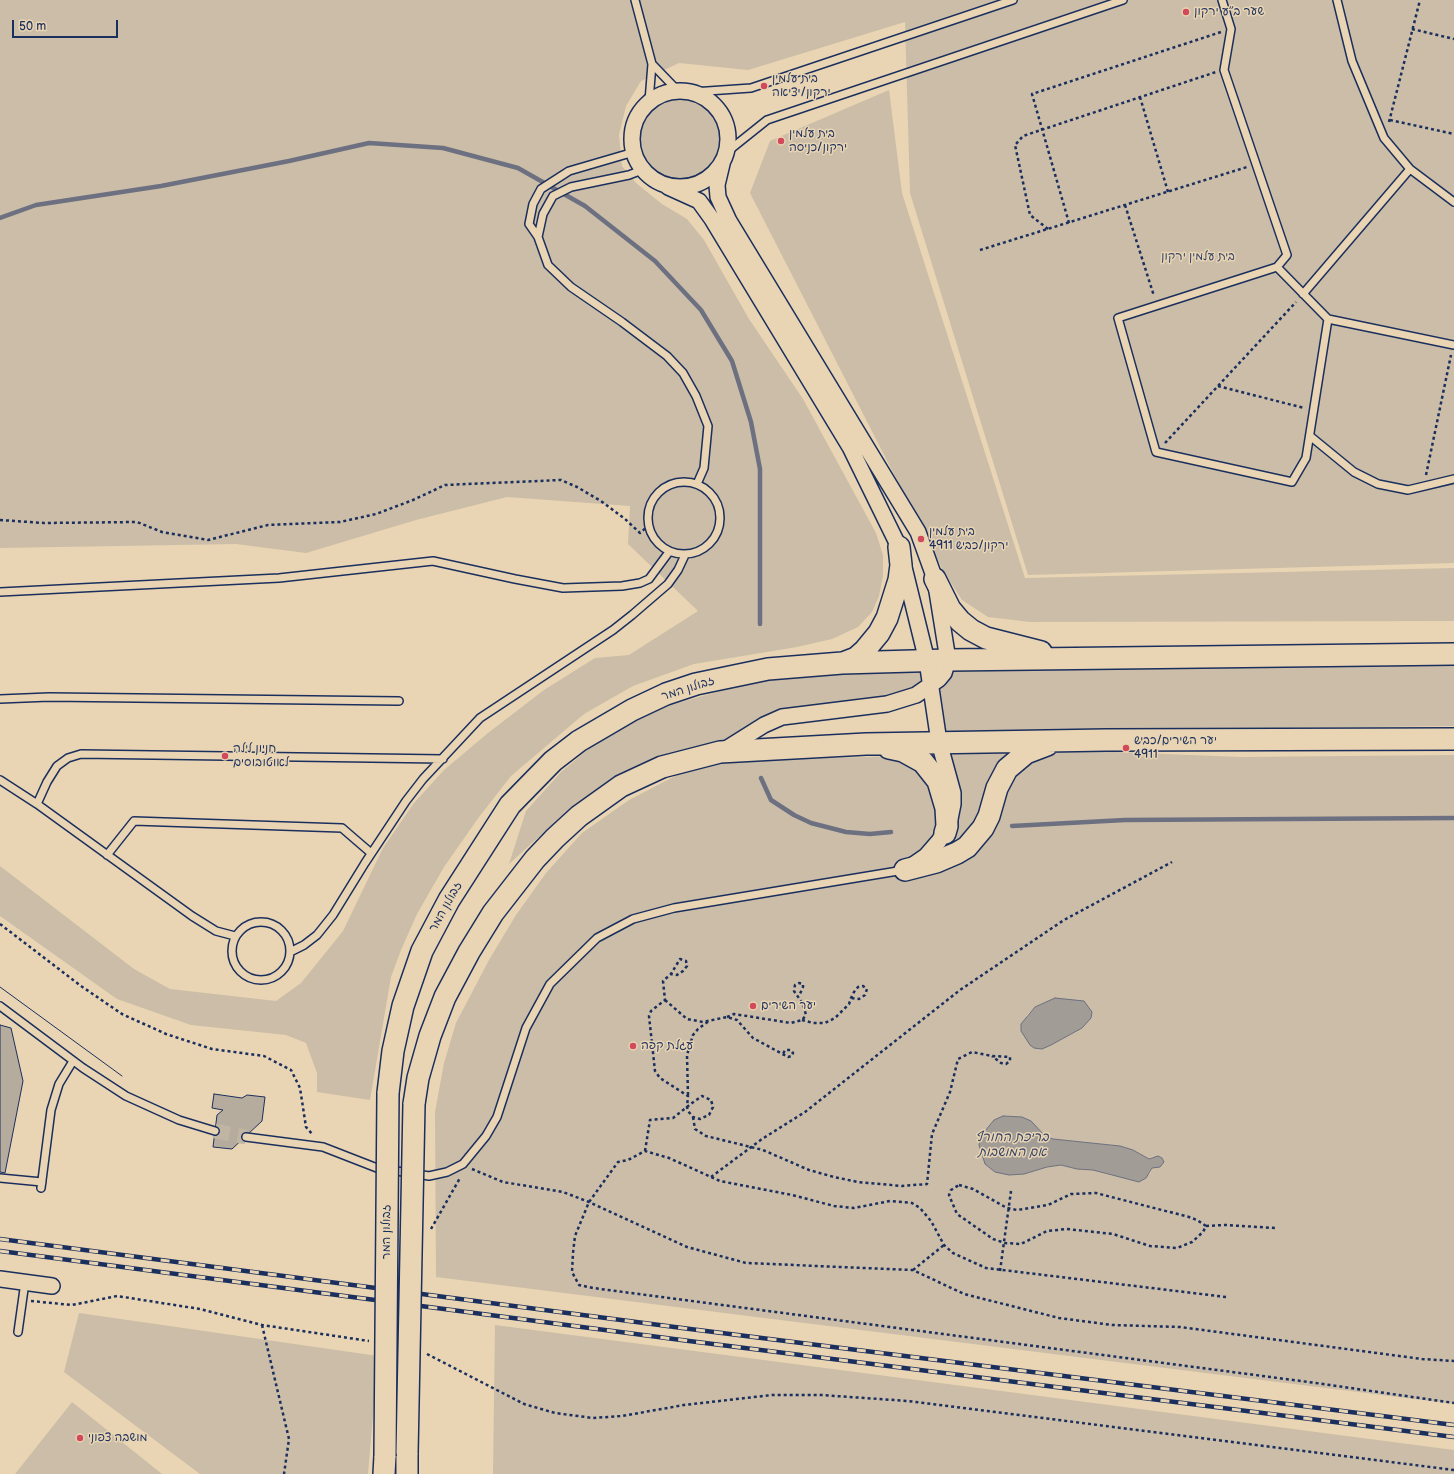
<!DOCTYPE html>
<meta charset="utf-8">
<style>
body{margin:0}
#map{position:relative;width:1454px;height:1474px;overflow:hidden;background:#e9d5b3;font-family:"Balsamiq Sans",sans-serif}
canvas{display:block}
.scale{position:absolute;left:12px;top:20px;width:106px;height:18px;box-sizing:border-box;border:2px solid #1b2f5e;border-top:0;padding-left:5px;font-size:12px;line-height:14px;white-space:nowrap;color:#1b2f5e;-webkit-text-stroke:3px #e9d5b3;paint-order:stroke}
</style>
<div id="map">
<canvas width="1454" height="1474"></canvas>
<div class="scale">50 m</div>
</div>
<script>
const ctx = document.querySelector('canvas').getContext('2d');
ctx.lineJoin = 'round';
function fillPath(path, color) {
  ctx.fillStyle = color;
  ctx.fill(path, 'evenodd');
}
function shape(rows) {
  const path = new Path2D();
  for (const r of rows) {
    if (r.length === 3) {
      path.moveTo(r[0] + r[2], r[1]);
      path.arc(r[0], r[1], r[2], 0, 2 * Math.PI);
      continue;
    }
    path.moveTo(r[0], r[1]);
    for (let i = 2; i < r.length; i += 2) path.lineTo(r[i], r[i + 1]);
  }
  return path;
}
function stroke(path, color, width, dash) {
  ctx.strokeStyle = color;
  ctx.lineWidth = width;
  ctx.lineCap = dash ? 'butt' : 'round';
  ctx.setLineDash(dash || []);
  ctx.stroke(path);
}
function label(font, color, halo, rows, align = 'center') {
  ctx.font = font + ' "Balsamiq Sans","Playpen Sans Hebrew",sans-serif';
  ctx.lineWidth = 3;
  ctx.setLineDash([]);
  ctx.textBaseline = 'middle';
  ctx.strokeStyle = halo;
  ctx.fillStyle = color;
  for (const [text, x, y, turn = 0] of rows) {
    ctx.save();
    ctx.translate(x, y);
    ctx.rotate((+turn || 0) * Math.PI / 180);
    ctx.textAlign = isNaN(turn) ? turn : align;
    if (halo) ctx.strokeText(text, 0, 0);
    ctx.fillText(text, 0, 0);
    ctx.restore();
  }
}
fillPath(shape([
 [0,0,1454,0,1454,563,1028,575,910,193,905,22,748,70,679,63,641,81,626,106,619,135,622,166,636,183,662,204,687,219,704,240,749,319,803,399,876,533,883,555,883,576,879,596,872,612,858,627,832,639,797,647,694,664,633,686,584,714,511,776,479,817,444,867,417,914,401,950,391,977,370,1100,317,1092,317,1073,306,1043,286,1035,191,1025,117,999,0,916,0,866,134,969,170,989,276,1001,301,983,343,931,383,848,414,803,444,770,488,733,544,690,595,658,629,655,698,611,628,544,630,506,507,497,416,520,306,553,236,544,0,548],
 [889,90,902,193,1025,578,1454,568,1454,621,1030,622,988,617,962,600,944,572,750,193,770,141],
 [680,139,40],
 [954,665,1454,665,1454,726,946,732,939,689,950,677],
 [920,666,926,681,899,695,731,737,615,779,576,803,509,864,526,811,561,772,591,747,624,724,667,706,760,680],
 [1089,751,1241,757,1454,755,1454,1404,436,1277,435,1112,444,1063,456,1023,489,960,516,915,546,873,582,833,629,800,681,773,723,762,754,760],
 [1055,998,1082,1028,1051,1045,1026,1016,1035,1007],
 [1003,1116,1022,1117,1045,1136,1053,1139,1120,1146,1133,1150,1149,1159,1153,1156,1155,1168,1152,1168,1150,1174,1111,1175,1093,1170,1077,1169,1061,1165,1047,1167,1024,1174,981,1136,994,1120],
 [79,1313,378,1356,368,1474,200,1474,64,1372],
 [495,1325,1454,1450,1454,1474,493,1474],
 [72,1402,162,1474,15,1474]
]), '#cbbda7');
const water = shape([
 [1055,998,1084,1001,1092,1012,1091,1018,1082,1028,1051,1045,1042,1049,1034,1048,1030,1045,1021,1031,1021,1024,1035,1007,1055,998],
 [1003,1116,1022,1117,1031,1121,1045,1136,1053,1139,1120,1146,1133,1150,1149,1159,1158,1156,1162,1158,1164,1162,1160,1167,1152,1168,1146,1178,1139,1182,1093,1170,1077,1169,1061,1165,1047,1167,1024,1174,1009,1175,995,1172,985,1164,979,1145,981,1136,994,1120,1003,1116]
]);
fillPath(water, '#a29c96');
stroke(water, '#6c7080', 1);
stroke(shape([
 [0,218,36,205,161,186,289,161,369,143,443,148,518,168,585,206,655,261,701,310,732,361,751,422,760,469,760,624],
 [761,778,771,800,794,815,811,823,846,832,870,834,891,832],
 [1012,826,1125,820,1454,818]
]), '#6c7080', 4.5);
const building = shape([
 [0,1025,11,1028,23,1081,5,1173,0,1172,0,1025],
 [214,1094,242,1098,247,1095,265,1097,262,1121,232,1149,213,1147,217,1115,223,1110,212,1108,214,1094]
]);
fillPath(building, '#b6ac9e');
stroke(building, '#1b2f5e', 1);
stroke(shape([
 [215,1131,246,1137]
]), '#c0b4a2', 15, [15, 8]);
const service = shape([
 [635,0,652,64],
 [1222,0,1231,29,1224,70,1287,255,1277,267],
 [1337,0,1352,61,1384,138,1410,169,1454,202],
 [693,92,751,88,1013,0],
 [649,101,652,64,678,91],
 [634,152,569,171,541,189,533,204,529,224,538,237,548,265,571,287,622,322,667,356,683,373,696,396,708,426,704,468,697,484],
 [727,152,767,120,1123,0],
 [538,237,543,214,553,196,571,187,629,175,642,170],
 [1277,267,1328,319,1306,458,1292,482,1156,452,1118,318,1277,267],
 [1303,294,1410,169],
 [1328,319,1454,345],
 [1310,436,1354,472,1378,484,1408,490,1454,479],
 [684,518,36],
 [0,592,279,578,433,561,515,579,563,588,622,586,640,583,649,579,669,552],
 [0,699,49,697,399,701],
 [0,780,37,804,192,916,216,931,235,936],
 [37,804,47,782,57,766,68,758,81,754,443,759],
 [107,855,134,821,342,828,371,853],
 [261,951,29],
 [290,952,304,945,317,935,333,915,365,863,406,801,423,779,480,718,613,630,632,615,668,584,678,570,685,555],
 [0,1006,83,1068,126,1096,179,1120,215,1131],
 [246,1137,323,1147,377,1168,429,1176,447,1172,463,1164,486,1136,497,1117,526,1028,550,984,597,938,633,919,674,908,904,870],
 [0,1178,42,1182],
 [41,1188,51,1110,59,1084,73,1061],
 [18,1332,25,1282]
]);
const minor = shape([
 [680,139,48],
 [668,187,699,201,712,219,850,447,899,547,927,661,939,742,953,793,953,804,949,824,939,841,926,856,913,865],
 [721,752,764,725,782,717,887,704,916,695,939,679,944,673,948,660,935,579,918,532,729,221,718,197,717,185,722,164],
 [0,1279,52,1286]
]);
const secondary = shape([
 [935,579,950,609,960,621,971,630,986,638,1041,652],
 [843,663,856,658,865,650,879,633,887,618,899,580,901,565,899,547],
 [889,748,903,751,923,762,938,781,946,808,947,826,945,833],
 [905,870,936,862,957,853,967,847,983,828,989,816,997,788,1007,769,1026,753,1047,745],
 [388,1093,393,1051,403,1006,422,951,449,900,510,805,553,761,579,741,632,710,666,694,696,684,768,669,842,663,948,660,1454,654],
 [414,1104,418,1078,430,1036,445,997,469,952,493,913,535,859,555,838,579,816,621,786,662,767,720,752,866,744,1106,740,1454,739],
 [384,1474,385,1456],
 [407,1474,407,1453]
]);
stroke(service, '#1b2f5e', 10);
stroke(minor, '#1b2f5e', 18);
stroke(secondary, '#1b2f5e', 24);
stroke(shape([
 [1412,29,1454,39],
 [1140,97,1168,192],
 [1390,120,1454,134],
 [1389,122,1420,0],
 [1125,205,1154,296],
 [1069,223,1032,94,1221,32],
 [1048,229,1030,215,1015,145,1023,136,1216,72],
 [980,250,1247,167],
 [1218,386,1304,408],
 [1165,443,1296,302],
 [1426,475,1451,355],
 [0,520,44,523,137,522,162,532,208,540,268,525,340,522,376,514,413,500,445,485,561,480,577,487,601,501,625,519,640,533,648,526],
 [0,924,81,986,122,1014,166,1034,212,1049,264,1056,291,1070,300,1088,306,1127,313,1135],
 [665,1000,687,1019,703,1022,727,1017,737,1020,753,1038,788,1057,792,1056,793,1053,791,1050,785,1050,783,1054],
 [727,1017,734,1014,791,1023,802,1020,806,1015,803,1004,794,991,795,985,799,983,803,984,803,987,799,996],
 [802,1020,813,1023,825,1023,835,1018,849,1004,851,998,854,992,858,987,863,986,867,989,865,995,859,999,851,998],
 [688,1095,687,1055,693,1035,698,1029,709,1021],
 [693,1117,695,1129,706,1136,763,1150,809,1170,834,1177,858,1182,902,1186,927,1184,932,1134,950,1092,958,1059,972,1052,992,1056,1010,1057,1010,1061,1006,1064,1001,1063,992,1056],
 [645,1151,650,1120,673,1118,687,1107,692,1103,702,1096,711,1100,713,1107,709,1115,700,1119,693,1117,688,1111,687,1107,688,1096,660,1078,655,1071,649,1016,651,1011,665,1000,663,981,671,974,680,959,686,961,687,966,683,971,677,975,671,974],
 [472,1169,503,1182,563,1192,589,1202,687,1247,746,1263,913,1270,964,1294,1059,1318,1112,1325,1180,1327,1422,1359,1454,1361],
 [711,1177,762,1139,805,1112,960,990,1064,920,1172,862],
 [959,1185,973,1189,1007,1208,1017,1210,1048,1205,1071,1194,1096,1193,1189,1217,1197,1220,1206,1226,1203,1232,1192,1242,1177,1248,1150,1246,1113,1234,1067,1229,1047,1231,1021,1244,1005,1243,993,1239,957,1214,949,1195,951,1190,959,1185],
 [1206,1226,1225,1225,1275,1228],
 [431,1229,460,1178],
 [913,1270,944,1245],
 [1000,1271,1011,1191],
 [1226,1297,986,1268,953,1253,944,1245,931,1221,920,1208,912,1203,890,1201,854,1208,834,1206,792,1195,720,1181,669,1158,645,1151,628,1160,618,1162,589,1202,575,1236,573,1253,572,1272,579,1285,593,1288,1316,1383,1454,1403],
 [31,1301,72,1305,117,1296,200,1309,262,1325,369,1341],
 [262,1325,289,1439,284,1474],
 [427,1354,524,1404,555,1413,593,1418,622,1416,684,1405,772,1395,821,1395,908,1401,1454,1470]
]), '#1b2f5e', 2.5, [3, 3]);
stroke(service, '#e9d5b3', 7);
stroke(minor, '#e9d5b3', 15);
stroke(secondary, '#e9d5b3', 21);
stroke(shape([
 [0,987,122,1076]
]), '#1b2f5e', 1);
const rail = shape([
 [0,1239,690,1329,1454,1425],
 [0,1251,689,1341,1454,1437]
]);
stroke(rail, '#1b2f5e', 4.5);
stroke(rail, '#e9d5b3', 3, [9]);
const secondaryBridge = shape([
 [407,1453,414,1104],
 [385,1456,388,1093]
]);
stroke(secondaryBridge, '#1b2f5e', 24, []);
stroke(secondaryBridge, '#e9d5b3', 21);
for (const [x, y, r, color] of [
 [1186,12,4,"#d1495b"],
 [764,86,4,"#d1495b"],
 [781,141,4,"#d1495b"],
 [921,539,4,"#d1495b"],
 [1126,748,4,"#d1495b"],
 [225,756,4,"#d1495b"],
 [753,1006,4,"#d1495b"],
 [633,1046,4,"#d1495b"],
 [80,1438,4,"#d1495b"]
]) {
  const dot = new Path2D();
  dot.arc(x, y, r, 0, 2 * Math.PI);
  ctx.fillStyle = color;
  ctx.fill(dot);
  stroke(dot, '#e9d5b3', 1.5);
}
label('12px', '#1b2f5e', '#e9d5b3', [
 ["שער ב״ע ירקון",1194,12],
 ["בית עלמין",772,79],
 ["ירקון/יציאה",772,93],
 ["בית עלמין",789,134],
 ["ירקון/כניסה",789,148],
 ["בית עלמין",929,532],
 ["ירקון/כביש 4911",929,546],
 ["יער השירים/כביש",1134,741],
 ["4911",1134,755],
 ["חניון לילה",233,749],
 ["לאוטובוסים",233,763],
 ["יער השירים",761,1006],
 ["עגלת קפה",641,1046],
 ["מושבה צפוני",88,1438]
], 'left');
label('12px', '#354469', '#e9d5b3', [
 ["בית עלמין ירקון",1198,257]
]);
label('12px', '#1b2f5e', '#e9d5b3', [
 ["זבולון המר",688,689,-18],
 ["זבולון המר",446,907,-61],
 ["זבולון המר",387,1232,-90]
]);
label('italic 13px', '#364569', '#e9d5b3', [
 ["בריכת החורף",1012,1138],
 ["אם המושבות",1012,1153]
]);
</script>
